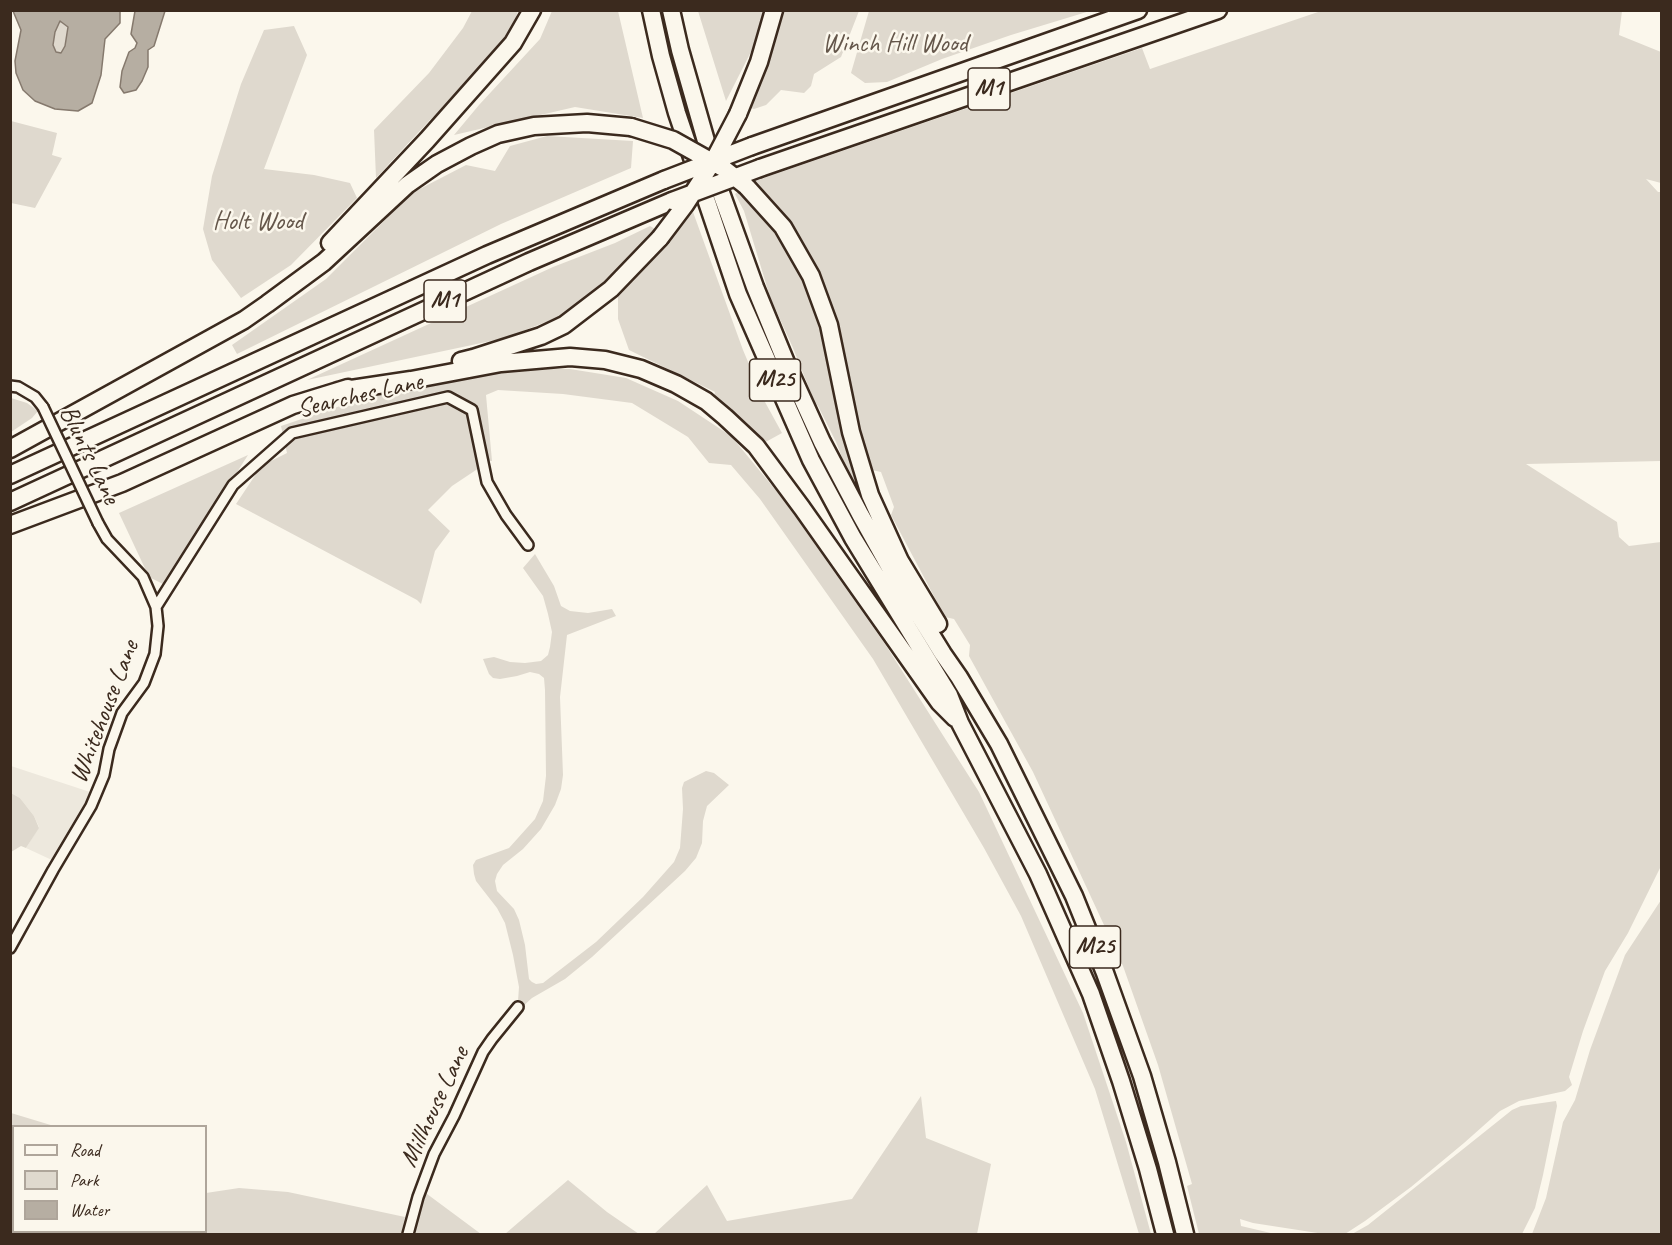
<!DOCTYPE html>
<style>
body{margin:0}
#map{position:relative;width:1672px;height:1245px;overflow:hidden;background:#fbf7ec;font-family:Caveat,sans-serif}
canvas{display:block}
.frame{position:absolute;inset:0;border:12px solid #3b2a1e;pointer-events:none}
.legend{position:absolute;left:12px;top:1125px;width:195px;height:108px;box-sizing:border-box;background:#fbf7ec;border:2px solid #aea59a;margin:0;padding:8px 10px;list-style:none;font-size:18px;color:#3b2a1e}
.legend li{display:flex;align-items:center;gap:12px;height:30px}
.legend b{width:30px;border:2px solid #aea59a}
</style>
<div id="map">
<canvas width="1672" height="1245"></canvas>
<div class="frame"></div>
<ul class="legend">
<li><b style="height:8px;background:#fbf7ec"></b>Road</li>
<li><b style="height:16px;background:#dfd9ce"></b>Park</li>
<li><b style="height:16px;background:#b6aea2"></b>Water</li>
</ul>
</div>
<script>
const ctx = document.querySelector('canvas').getContext('2d');
ctx.lineJoin = 'round';
function fillPath(path, color) {
  ctx.fillStyle = color;
  ctx.fill(path, 'evenodd');
}
function shape(rows) {
  const path = new Path2D();
  for (const r of rows) {
    path.moveTo(r[0], r[1]);
    for (let i = 2; i < r.length; i += 2) path.lineTo(r[i], r[i + 1]);
  }
  return path;
}
function stroke(path, color, width, dash) {
  ctx.strokeStyle = color;
  ctx.lineWidth = width;
  ctx.lineCap = dash ? 'butt' : 'round';
  ctx.setLineDash(dash || []);
  ctx.stroke(path);
}
function label(font, color, halo, rows, align = 'center') {
  ctx.font = font + ' Caveat,sans-serif';
  ctx.lineWidth = 5;
  ctx.setLineDash([]);
  ctx.textBaseline = 'middle';
  ctx.strokeStyle = halo;
  ctx.fillStyle = color;
  for (const [text, x, y, turn = 0] of rows) {
    ctx.save();
    ctx.translate(x, y);
    ctx.rotate((+turn || 0) * Math.PI / 180);
    ctx.textAlign = isNaN(turn) ? turn : align;
    if (halo) ctx.strokeText(text, 0, 0);
    ctx.fillText(text, 0, 0);
    ctx.restore();
  }
}
fillPath(shape([
 [11,766,90,792,83,809,54,861,26,848,39,827,34,816,20,798,11,793]
]), '#ede8dd');
fillPath(shape([
 [472,11,518,11,515,20,484,70,430,120,376,178,374,130,429,73,463,28],
 [552,11,618,11,643,118,575,107,454,135,479,105,540,39],
 [698,11,763,11,761,32,726,101],
 [780,11,859,11,841,57,814,74,811,86,804,93,781,90,766,105,754,109,751,108],
 [869,11,869,10,1090,11,1011,35,942,59,887,82,865,83,851,73],
 [1321,11,1622,11,1619,35,1661,52,1660,76,1662,77,1661,183,1646,179,1658,192,1661,192,1661,461,1526,464,1617,522,1619,537,1629,546,1661,542,1661,866,1628,933,1605,971,1583,1031,1569,1077,1572,1085,1565,1091,1519,1101,1500,1111,1464,1143,1411,1187,1365,1221,1345,1234,1324,1234,1253,1223,1240,1219,1241,1226,1275,1234,1199,1234,1187,1186,1192,1184,1158,1065,1123,966,1033,772,969,656,970,645,954,619,945,617,891,515,894,507,881,472,872,470,861,443,818,274,804,246,786,218,755,181,1142,48,1150,69],
 [60,20,68,27,65,46,61,54,56,52,53,45,55,32],
 [294,26,307,55,264,169,314,175,350,183,357,198,291,265,241,298,212,260,203,229,212,176,241,84,264,30],
 [11,121,57,133,52,155,62,158,35,208,11,203],
 [547,136,633,141,631,168,501,224,237,354,232,345,326,279,412,193,466,165,495,171,510,146],
 [740,190,780,234,798,262,822,324,865,501,845,465,836,442,818,406,815,403,793,348,770,297,744,211,735,194],
 [693,212,743,350,765,402,782,433,762,444,713,400,715,392,629,350,618,319,618,297,669,242],
 [650,226,657,230,599,292,566,316,561,316,505,338,307,380,553,267,615,243],
 [515,369,570,369,626,378,678,401,731,436,783,499,885,644,979,792,1083,1013,1126,1142,1151,1234,1139,1234,1095,1089,1021,916,984,848,873,659,760,499,731,465,709,463,688,437,632,403,563,394,498,390,486,395,492,461,478,460,479,468,452,486,428,510,450,531,435,551,421,604,417,600,236,504,256,474,269,462,287,453,281,426,352,402,388,393],
 [11,398,27,403,38,411,32,418,11,432],
 [248,455,165,585,149,577,119,513],
 [535,554,554,586,561,606,570,611,588,613,612,609,616,616,567,635,560,697,563,775,561,789,555,805,541,829,523,849,503,865,497,874,495,881,497,891,514,909,519,920,525,945,529,979,532,982,536,984,543,983,596,942,643,897,674,862,680,848,683,809,682,788,684,782,706,771,714,773,729,785,707,806,703,821,702,843,696,858,685,871,592,957,565,979,532,998,521,1008,518,1001,519,987,513,955,505,923,497,908,476,881,474,874,473,865,476,860,509,848,535,819,543,801,546,776,545,690,544,678,539,674,530,672,517,676,500,679,493,678,489,674,483,659,494,657,510,662,525,663,541,661,548,655,550,647,552,632,548,614,543,596,523,568],
 [11,793,20,798,34,816,39,828,26,848,21,846,11,852],
 [1661,900,1661,1234,1532,1234,1546,1198,1563,1122,1575,1100,1590,1050,1625,955],
 [921,1096,926,1138,991,1164,977,1234,654,1234,707,1185,727,1221,852,1199],
 [1556,1101,1557,1106,1543,1175,1535,1208,1522,1234,1352,1234,1368,1225,1512,1110,1521,1106],
 [11,1113,54,1126,14,1126,14,1232,206,1232,206,1193,239,1188,288,1192,405,1217,401,1234,11,1234],
 [568,1180,607,1212,639,1234,505,1234],
 [423,1191,481,1234,415,1234]
]), '#dfd9ce');
const water = shape([
 [13,11,120,11,120,23,105,39,101,75,92,103,78,111,55,109,35,101,23,90,16,73,15,61,21,30,13,11],
 [60,21,68,27,65,46,61,53,56,52,53,45,55,32,60,21],
 [135,11,165,11,154,46,148,50,148,67,142,81,136,90,124,93,120,87,122,71,129,52,135,48,137,43,131,34,135,11]
]);
fillPath(water, '#b6aea2');
stroke(water, '#85796d', 1.5);
const street = shape([
 [10,386,18,387,35,397,43,407],
 [156,607,233,485,292,433,448,397,472,410,487,482,506,515,528,545],
 [10,948,53,870,91,806,104,775,109,749,122,713,144,683,155,654,158,626,156,607,143,577,107,539,98,523],
 [408,1234,418,1197,434,1154,454,1116,483,1052,492,1039,518,1007]
]);
const highway = shape([
 [651,10,661,56,677,113,738,294,811,460,853,538,949,695,960,723,1038,874,1091,994,1121,1081,1148,1169,1165,1234],
 [671,10,680,50,720,190,755,287,787,365,822,442,860,514,893,573,943,654,959,677,999,744,1074,896,1105,973,1142,1076,1167,1162,1185,1234],
 [738,114,759,62,774,10],
 [752,146,1138,10],
 [760,168,1218,10],
 [746,186,783,227,811,276,829,325,851,432,870,495,900,561,938,624],
 [330,243,427,140,513,43,532,10],
 [461,361,473,358,541,336,564,325,611,289,660,238],
 [338,391,411,380,501,363,570,357,605,360,641,369,676,384,706,401,725,417,756,446,802,508,939,702,955,718],
 [10,449,244,320,267,304,324,262,407,185,437,164,471,146,498,134,534,126,587,123,631,127],
 [10,475,487,255,664,180],
 [10,502,529,262,672,201],
 [10,525,122,483,293,405,348,388]
]);
stroke(street, '#3b2a1e', 14);
stroke(highway, '#3b2a1e', 21);
stroke(street, '#fbf7ec', 9);
stroke(highway, '#fbf7ec', 16);
const streetBridge = shape([
 [43,407,98,523]
]);
const highwayBridge = shape([
 [631,127,673,140,723,168,746,186],
 [664,180,752,146],
 [672,201,760,168],
 [660,238,685,205,700,182,715,158,738,114]
]);
stroke(streetBridge, '#3b2a1e', 14, []);
stroke(highwayBridge, '#3b2a1e', 21, []);
stroke(streetBridge, '#fbf7ec', 9);
stroke(highwayBridge, '#fbf7ec', 16);
for (const [x, y, w] of [
 [989,89,42],
 [445,301,42],
 [775,380,51],
 [1095,947,51]
]) {
  const box = new Path2D();
  box.roundRect(x - w / 2, y - 21, w, 42, 4.5);
  ctx.fillStyle = '#fbf7ec';
  ctx.fill(box);
  stroke(box, '#3b2a1e', 1.5);
}
label('bold 24px', '#3b2a1e', null, [
 ["M1",989,89],
 ["M1",445,301],
 ["M25",775,380],
 ["M25",1095,947]
]);
label('26px', '#64564a', '#fbf7ec', [
 ["Winch Hill Wood",895,44],
 ["Holt Wood",258,222]
]);
label('26px', '#3b2a1e', '#fbf7ec', [
 ["Searches Lane",360,396,-13],
 ["Blunts Lane",89,455,64],
 ["Whitehouse Lane",105,712,-69],
 ["Millhouse Lane",435,1107,-65]
]);
</script>
